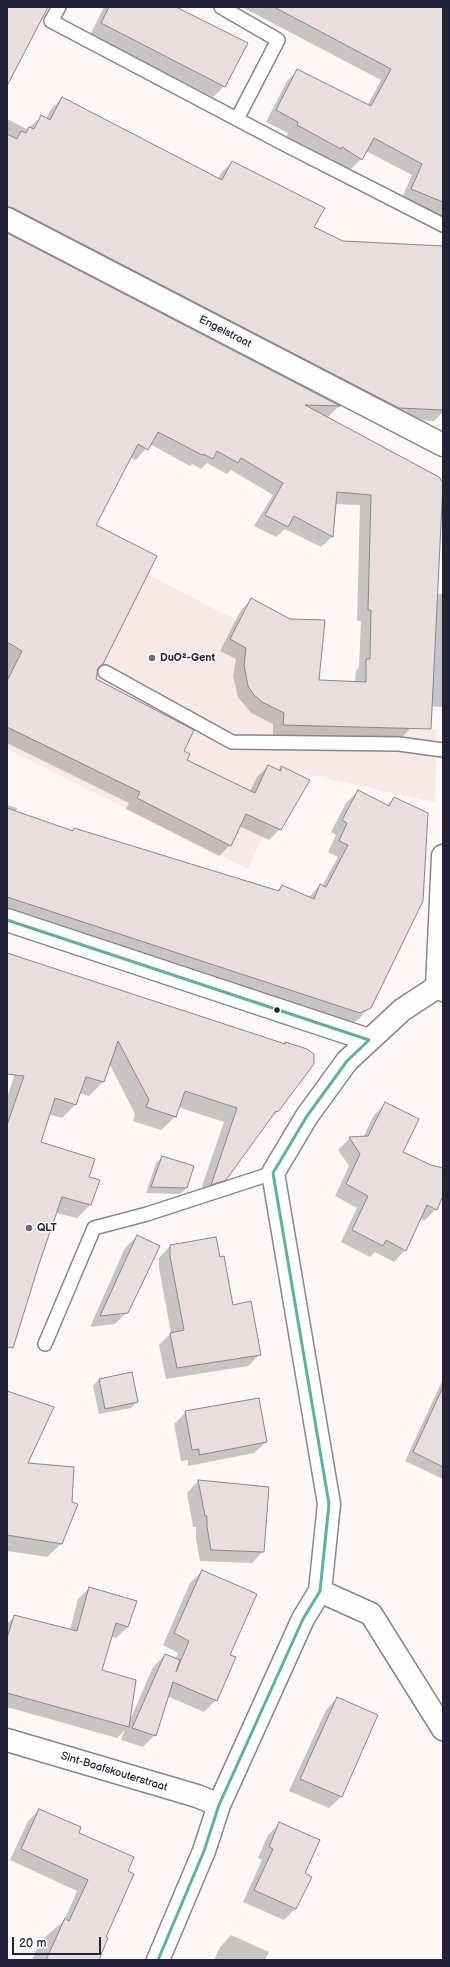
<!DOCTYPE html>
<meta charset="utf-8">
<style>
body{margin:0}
#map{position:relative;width:450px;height:1967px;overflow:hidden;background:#fcf6f6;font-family:"Balsamiq Sans",sans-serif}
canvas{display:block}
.frame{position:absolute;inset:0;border:8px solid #22223b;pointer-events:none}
.scale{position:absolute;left:12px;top:1937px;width:89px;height:18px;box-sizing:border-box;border:2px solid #22223b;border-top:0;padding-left:5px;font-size:12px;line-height:14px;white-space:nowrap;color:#22223b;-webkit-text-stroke:3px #fff;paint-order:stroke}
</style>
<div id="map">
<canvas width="450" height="1967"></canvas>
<div class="frame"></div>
<div class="scale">20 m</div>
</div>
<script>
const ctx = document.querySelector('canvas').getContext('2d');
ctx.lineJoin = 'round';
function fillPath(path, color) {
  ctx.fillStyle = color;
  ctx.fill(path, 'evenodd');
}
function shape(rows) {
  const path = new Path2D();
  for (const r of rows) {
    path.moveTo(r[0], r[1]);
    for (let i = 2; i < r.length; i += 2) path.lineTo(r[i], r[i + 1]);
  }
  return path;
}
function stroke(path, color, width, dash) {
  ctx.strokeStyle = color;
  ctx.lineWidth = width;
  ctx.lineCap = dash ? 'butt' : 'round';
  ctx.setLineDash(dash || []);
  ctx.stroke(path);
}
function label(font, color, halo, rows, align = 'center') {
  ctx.font = font + ' "Balsamiq Sans",sans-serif';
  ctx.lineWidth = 3;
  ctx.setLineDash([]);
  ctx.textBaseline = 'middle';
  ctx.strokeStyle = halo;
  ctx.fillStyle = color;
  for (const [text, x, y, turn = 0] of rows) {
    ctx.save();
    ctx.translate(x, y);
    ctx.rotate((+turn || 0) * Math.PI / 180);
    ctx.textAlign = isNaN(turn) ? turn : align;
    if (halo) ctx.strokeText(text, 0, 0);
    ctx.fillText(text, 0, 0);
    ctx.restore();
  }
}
fillPath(shape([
 [7,540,87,542,216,610,239,620,251,598,290,619,275,646,320,670,319,700,368,727,437,730,435,802,292,771,248,869,7,749]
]), '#f8e9e9');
fillPath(shape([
 [104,7,174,7,224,86,213,97,90,35],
 [242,7,443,7,443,217,401,200,412,175,366,151,361,159,350,170,330,158,329,159,286,137,288,133,266,122,287,81,298,70,367,106,381,80],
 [62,98,218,179,221,173,232,162,313,227,343,242,443,247,443,412,434,421,388,419,7,221,7,119,27,129,41,117,46,119,51,109],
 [7,234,339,406,327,418,436,594,443,594,443,707,413,705,411,728,400,739,273,736,273,724,251,713,238,697,233,676,236,659,220,651,241,610,252,599,318,681,355,682,356,671,359,667,361,621,357,621,360,505,335,504,332,537,321,547,285,529,276,537,254,526,273,495,231,470,227,474,207,463,201,469,192,464,190,466,150,444,136,460,130,457,94,525,102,664,97,669,95,679,182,751,186,760,250,791,257,777,268,766,278,771,281,767,280,829,269,840,239,826,230,845,219,856,126,809,129,803,7,743],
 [358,791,387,805,394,798,370,1007,358,1020,348,1025,7,912,7,805,17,808,16,812,71,832,74,829,277,891,282,886,309,897,320,885,322,886,338,857,328,852,336,835,331,832,346,803],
 [7,954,284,1045,285,1043,313,1063,277,1112,265,1124,225,1179,211,1193,198,1198,224,1122,178,1107,175,1117,161,1130,133,1121,135,1114,109,1063,103,1082,89,1096,80,1093,75,1105,62,1118,48,1114,39,1142,88,1178,90,1205,77,1218,56,1213,18,1326,7,1338,7,1098,21,1055,7,1050],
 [385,1104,402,1153,443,1170,443,1193,436,1209,424,1221,420,1218,405,1250,394,1262,375,1252,370,1257,341,1242,357,1208,335,1196,349,1166,338,1150,350,1138,363,1138,374,1115],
 [162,1157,187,1188,180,1194,146,1193,156,1163],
 [137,1236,127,1312,115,1324,90,1327,125,1248],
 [170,1246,219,1258,233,1306,260,1354,248,1366,166,1379,159,1345,171,1333,159,1268,159,1258],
 [99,1379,137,1402,131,1408,99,1414,93,1386],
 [443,1379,443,1479,405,1461],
 [7,1392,26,1464,61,1544,47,1557,7,1551],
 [186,1412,266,1442,254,1453,188,1466,188,1460,181,1461,174,1424],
 [198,1481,263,1551,252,1563,200,1561,196,1539,196,1527,193,1527,187,1493],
 [202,1571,229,1655,216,1700,204,1712,167,1696,155,1735,143,1747,121,1740,125,1730,117,1738,7,1707,7,1624,15,1616,70,1630,78,1599,89,1588,128,1627,116,1638,111,1636,100,1671,130,1720,153,1667,165,1655,175,1659,178,1653,163,1645,190,1583],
 [337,1698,377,1716,341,1797,329,1808,289,1791,326,1710],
 [39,1810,78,1833,126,1872,98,1960,32,1960,40,1941,64,1921,77,1891,10,1860,28,1821],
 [280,1823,303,1874,296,1908,284,1920,243,1902,262,1860,258,1858,268,1835],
 [231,1935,269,1952,265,1960,214,1960,220,1947]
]), '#0003');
const building = shape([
 [7,7,48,7,7,86,7,7],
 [109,7,176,7,248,43,225,87,101,23,109,7],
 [274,7,443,7,443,202,411,189,422,164,374,138,362,160,342,147,341,149,297,125,298,122,276,110,297,69,371,106,391,69,274,7],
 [62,97,222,180,232,161,325,208,314,227,343,241,443,246,443,410,399,408,13,208,7,207,7,134,17,139,21,131,26,133,29,127,34,129,41,115,50,120,62,97],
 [7,233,340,406,305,405,439,477,443,483,431,729,283,725,284,713,262,702,254,695,248,686,244,665,246,648,230,639,251,598,290,619,325,620,319,680,366,682,366,659,370,659,371,610,368,610,371,495,337,492,333,537,294,516,288,527,265,515,283,483,241,458,238,463,217,451,213,459,203,454,202,455,158,432,148,450,138,444,96,525,157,556,103,664,98,668,96,679,194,730,184,751,190,754,187,760,255,793,268,765,281,771,281,766,310,780,281,830,246,814,231,846,137,798,140,792,7,727,7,681,22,651,7,642,7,233],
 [358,790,389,806,394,797,428,813,423,901,371,1008,360,1013,7,897,7,808,73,831,74,828,279,891,282,885,314,899,320,884,326,887,348,845,339,841,347,823,342,820,358,790],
 [7,953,261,1036,285,1044,285,1042,307,1049,314,1054,314,1064,278,1112,276,1111,226,1180,211,1185,237,1108,185,1091,176,1117,146,1107,149,1100,118,1041,104,1082,86,1077,76,1105,55,1098,41,1142,95,1159,89,1177,100,1180,91,1205,62,1197,39,1264,13,1348,7,1347,7,1125,24,1076,7,1074,7,953],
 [385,1102,419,1119,403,1152,431,1165,443,1168,443,1196,437,1210,427,1205,406,1251,386,1240,383,1246,352,1230,368,1196,346,1184,360,1154,349,1137,368,1136,385,1102],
 [162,1156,194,1166,187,1188,151,1187,162,1156],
 [137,1235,160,1246,128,1313,100,1316,137,1235],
 [216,1237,220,1257,224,1256,233,1305,251,1301,261,1355,177,1368,170,1333,184,1330,170,1256,170,1245,216,1237],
 [132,1372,138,1402,105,1409,99,1379,132,1372],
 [443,1387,443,1467,413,1452,443,1387],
 [7,1391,54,1407,28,1463,74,1467,72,1502,78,1504,62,1544,7,1535,7,1391],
 [259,1398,267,1442,199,1455,199,1449,192,1450,185,1411,259,1398],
 [198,1480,269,1487,264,1552,211,1550,207,1527,207,1516,205,1516,198,1480],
 [202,1570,257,1594,230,1655,236,1657,217,1701,173,1682,156,1736,132,1728,165,1654,180,1660,176,1672,189,1641,174,1633,202,1570],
 [89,1587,137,1601,128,1627,116,1623,102,1670,136,1680,129,1727,7,1693,7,1638,14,1615,77,1631,89,1587],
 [337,1697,378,1715,342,1797,300,1779,337,1697],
 [39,1809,81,1827,79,1833,134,1857,128,1871,134,1874,106,1937,108,1938,99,1960,46,1960,65,1918,69,1921,88,1880,21,1849,39,1809],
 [279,1822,320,1840,305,1873,312,1877,296,1909,254,1890,273,1849,269,1847,279,1822]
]);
fillPath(building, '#e9dddd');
stroke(building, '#88868b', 1);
const lane = shape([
 [59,7,51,21,286,145,443,225],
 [221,7,278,40,237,119],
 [105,672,232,742,399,744,443,750],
 [45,1344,94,1228,147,1214,273,1173]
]);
const street = shape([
 [7,219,443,445],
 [7,920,369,1040],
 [437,987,443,856],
 [320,1591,371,1614,443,1729],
 [7,1740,197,1796,219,1805],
 [158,1960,204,1851,219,1805,303,1619,320,1591,329,1504,273,1173,307,1116,347,1061,402,1010,437,987,443,990]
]);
stroke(lane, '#88868b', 16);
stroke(street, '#88868b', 25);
stroke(lane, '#fffefe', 13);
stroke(street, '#fffefe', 22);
stroke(shape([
 [7,920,369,1040],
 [158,1960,204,1851,219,1805,303,1619,320,1591,329,1504,273,1173,307,1116,347,1061,369,1040]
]), '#62b0a1', 3);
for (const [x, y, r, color] of [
 [152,658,4,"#6e6c7c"],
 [277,1010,3.5,"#22223b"],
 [29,1228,4,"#6e6c7c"]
]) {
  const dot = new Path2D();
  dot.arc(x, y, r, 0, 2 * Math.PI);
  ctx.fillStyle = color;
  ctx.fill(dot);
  stroke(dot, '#fff', 1.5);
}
label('11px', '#22223b', '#fff', [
 ["Engelstraat",225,332,27],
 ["Sint-Baafskouterstraat",114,1772,17]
]);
label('bold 11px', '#22223b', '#fff', [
 ["DuO²-Gent",160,658],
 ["QLT",37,1228]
], 'left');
</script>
